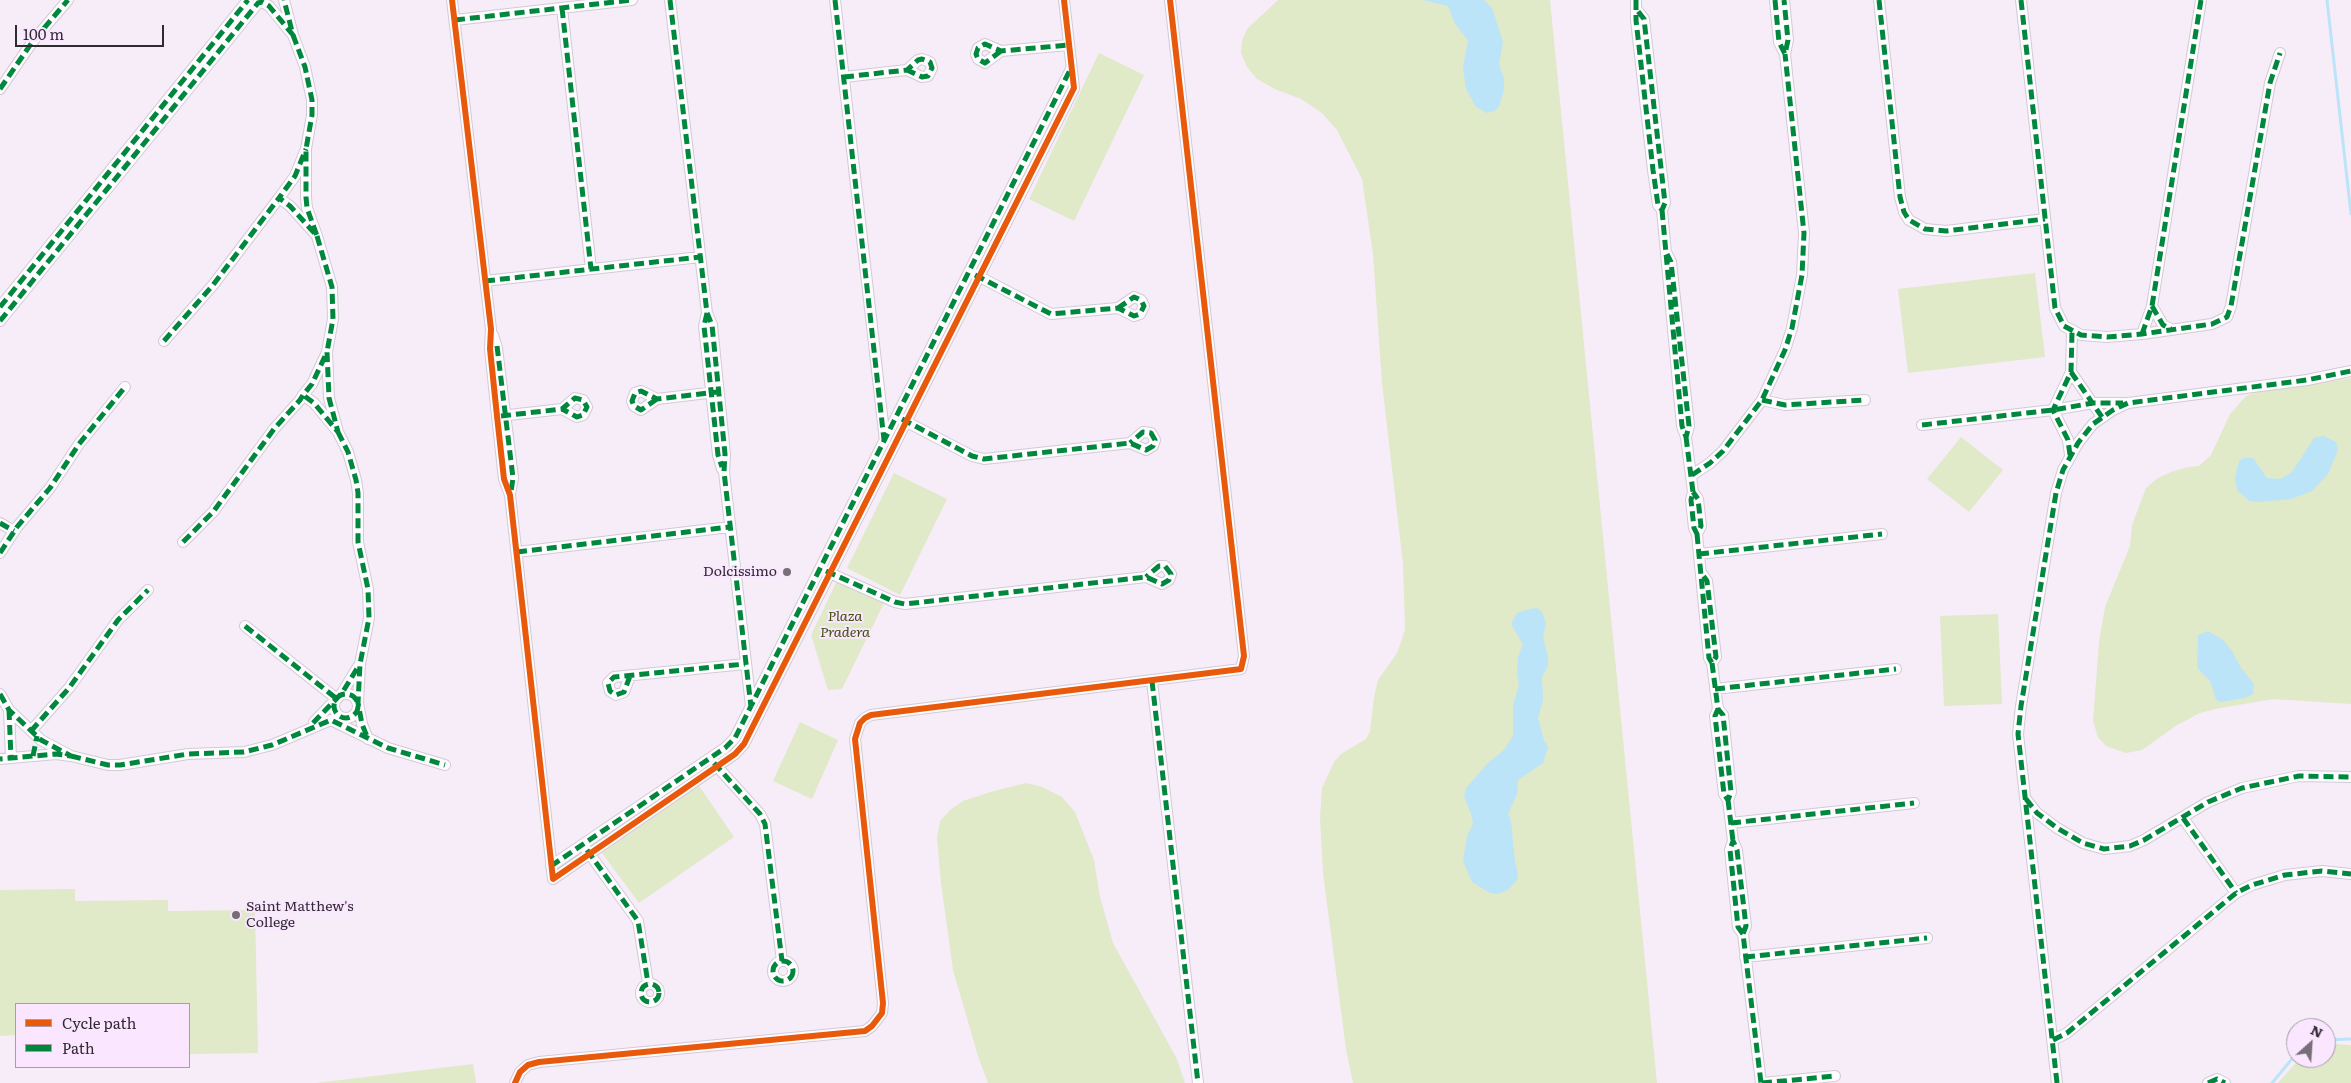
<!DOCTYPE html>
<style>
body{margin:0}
#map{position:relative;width:2351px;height:1083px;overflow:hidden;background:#f6edf9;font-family:Literata,serif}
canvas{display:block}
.legend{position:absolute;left:15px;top:1003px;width:175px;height:65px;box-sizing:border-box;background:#fae7ff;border:1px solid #aa9bad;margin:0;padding:6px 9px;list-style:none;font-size:15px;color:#312a33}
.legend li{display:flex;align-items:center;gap:10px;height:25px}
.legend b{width:25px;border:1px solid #aa9bad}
.north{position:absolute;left:2286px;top:1018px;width:50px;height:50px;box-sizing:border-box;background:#fae7ff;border:1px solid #aa9bad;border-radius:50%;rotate:26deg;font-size:14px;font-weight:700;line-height:20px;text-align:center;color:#312a33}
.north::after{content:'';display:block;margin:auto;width:18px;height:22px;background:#766e78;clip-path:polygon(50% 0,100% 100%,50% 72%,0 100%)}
.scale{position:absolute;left:15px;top:25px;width:149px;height:22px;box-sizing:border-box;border:2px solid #312a33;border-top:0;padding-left:6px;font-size:15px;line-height:18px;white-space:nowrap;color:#312a33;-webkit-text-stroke:4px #fae7ff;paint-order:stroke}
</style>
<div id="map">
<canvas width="2351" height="1083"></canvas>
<ul class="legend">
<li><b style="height:6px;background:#e8590c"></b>Cycle path</li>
<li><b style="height:6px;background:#00873e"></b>Path</li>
</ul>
<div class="north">N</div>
<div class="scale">100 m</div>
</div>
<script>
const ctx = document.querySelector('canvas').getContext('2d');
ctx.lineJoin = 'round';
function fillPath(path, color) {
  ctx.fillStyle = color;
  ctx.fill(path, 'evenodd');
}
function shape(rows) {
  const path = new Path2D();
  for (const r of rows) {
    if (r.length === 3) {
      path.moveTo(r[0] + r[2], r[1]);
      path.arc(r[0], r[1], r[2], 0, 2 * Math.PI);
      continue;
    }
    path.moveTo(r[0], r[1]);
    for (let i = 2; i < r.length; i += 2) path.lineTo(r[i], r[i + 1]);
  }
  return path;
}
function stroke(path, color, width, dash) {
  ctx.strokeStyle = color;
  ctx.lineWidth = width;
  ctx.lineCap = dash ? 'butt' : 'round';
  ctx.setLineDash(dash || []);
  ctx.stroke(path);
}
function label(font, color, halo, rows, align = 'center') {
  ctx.font = font + ' Literata,serif';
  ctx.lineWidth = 4;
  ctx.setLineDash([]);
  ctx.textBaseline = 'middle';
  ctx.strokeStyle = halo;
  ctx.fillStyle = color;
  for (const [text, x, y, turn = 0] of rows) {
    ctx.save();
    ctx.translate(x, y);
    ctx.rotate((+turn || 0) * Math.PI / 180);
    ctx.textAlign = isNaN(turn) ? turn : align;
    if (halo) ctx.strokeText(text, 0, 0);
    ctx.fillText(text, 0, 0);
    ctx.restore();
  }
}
fillPath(shape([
 [1278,0,1550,0,1657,1083,1353,1083,1346,1049,1323,873,1320,818,1322,788,1334,762,1341,754,1366,739,1370,731,1374,697,1378,680,1397,653,1405,630,1403,564,1382,383,1373,254,1362,179,1337,130,1322,113,1301,99,1275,89,1257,79,1247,67,1241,53,1242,41,1247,29],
 [1099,53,1144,75,1074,221,1029,199],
 [2035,273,2045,357,1908,373,1898,289],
 [2351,378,2351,704,2273,699,2215,709,2200,713,2177,725,2142,750,2126,753,2106,746,2098,737,2093,721,2099,642,2105,607,2130,546,2132,525,2146,488,2158,478,2171,472,2188,467,2199,466,2211,455,2230,414,2246,396,2257,392],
 [1961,437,2003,470,1969,512,1927,479],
 [894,473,947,499,900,595,847,568],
 [837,581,885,601,842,689,828,690,811,635],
 [1998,614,2002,704,1944,706,1940,616],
 [800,722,838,740,812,799,773,781],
 [1026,783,1042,787,1062,797,1075,812,1094,860,1100,897,1113,943,1177,1059,1185,1083,988,1083,978,1056,953,970,941,883,937,838,940,821,950,810,963,801,994,791],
 [699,786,734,837,639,903,602,853],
 [75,889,75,901,168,900,168,911,255,910,258,1053,189,1054,189,1004,16,1004,16,1035,0,1036,0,890],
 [2336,1044,2351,1045,2351,1083,2278,1083,2300,1058,2326,1058,2326,1045],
 [473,1064,476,1083,316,1083]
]), '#e0e9c8');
fillPath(shape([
 [1423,0,1484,0,1492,8,1503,42,1499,64,1504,79,1504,89,1499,107,1494,111,1487,113,1476,107,1466,89,1463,67,1468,40,1455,24,1448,6],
 [2324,436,2336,442,2338,450,2328,474,2312,491,2291,499,2258,502,2249,501,2237,490,2235,477,2239,461,2244,458,2253,458,2267,478,2280,479,2292,472,2314,438],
 [1537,608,1542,612,1546,623,1543,637,1548,657,1548,666,1542,677,1543,700,1538,718,1544,740,1548,747,1543,763,1518,780,1517,794,1508,814,1511,821,1515,862,1518,874,1517,880,1508,890,1498,894,1490,893,1472,882,1463,861,1467,836,1473,824,1472,817,1464,796,1466,788,1489,762,1504,750,1513,736,1513,705,1519,685,1517,674,1518,657,1523,644,1511,624,1517,613,1529,609],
 [2208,631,2223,640,2232,651,2241,668,2254,684,2253,694,2245,698,2227,701,2219,702,2216,699,2210,681,2198,669,2197,665,2198,635]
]), '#bce4f8');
stroke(shape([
 [2327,0,2351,214],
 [2326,1040,2351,1039],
 [2272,1083,2296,1054]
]), '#bce4f8', 3);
const minor = shape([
 [452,0,491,329,490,349,497,416,504,479,510,495,553,879,735,754,744,744,1074,88,1064,0],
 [670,0,707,313,712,325,725,454,724,472,751,706],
 [835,0,885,441],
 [1636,0,1636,20,1653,170,1658,205,1662,210,1665,203,1644,19,1637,10],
 [1775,0,1779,42,1785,54,1788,40,1784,0],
 [1879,0,1900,197,1904,212,1909,220,1925,229,1946,231,2045,219],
 [2021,0,2055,308,2064,326,2081,335,2107,337,2142,334,2212,324,2227,317,2231,306,2270,83,2280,53],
 [562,8,591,269],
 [455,20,632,0],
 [293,35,305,67,312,100,312,115,306,149,306,197,307,208,317,236,290,206,279,198,295,176,306,149],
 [1001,51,985,63,978,59,976,54,978,48,985,44,1001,51,1069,45],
 [844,77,907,70,918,60,922,59,930,62,932,68,928,76,922,77,907,70],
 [0,89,33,41,68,0],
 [1662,210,1682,426,1686,437,1689,426,1671,262,1667,254],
 [317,236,332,287,333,319,327,352],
 [974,274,1051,314,1118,308,1134,316,1140,314,1144,306,1141,300,1134,297,1118,308],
 [485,281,700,257],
 [2152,306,2163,325,2171,329],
 [0,307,248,0],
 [707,313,704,326,718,455,722,469],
 [0,321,258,3,262,2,269,6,293,35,284,0],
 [2142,334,2152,306,2201,0],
 [493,335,497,348,513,478,510,494],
 [164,341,213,285,279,198],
 [2071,372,2102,417],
 [657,399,641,410,634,406,632,401,635,393,641,391,657,399,716,392],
 [1762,400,1785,405,1865,400],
 [500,416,562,409,575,398,583,400,587,407,583,415,577,417,562,409],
 [901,419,972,456,984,459,1130,443,1146,450,1153,446,1155,440,1151,433,1143,432,1130,443],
 [1922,425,2053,410,2093,403,2125,403],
 [338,432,348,452,356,480,358,493,358,542,368,589,369,618,360,664,358,703,362,724,368,739],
 [1686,437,1693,492,1691,500,1694,528,1697,534,1701,526,1698,499,1693,492],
 [2070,455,2068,440,2053,410,2071,372,2072,332],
 [1692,475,1710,463,1723,451,1762,400,1785,350,1792,328,1802,275,1804,233,1785,54],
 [0,523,14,531],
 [1697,534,1709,658,1712,663,1716,657,1707,581,1702,574],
 [183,542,213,512,274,429,300,400,303,395,312,384,327,352,329,398,338,432,314,403,303,395],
 [517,552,730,527],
 [0,553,17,527,50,488,79,444,125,387],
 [1699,554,1882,534],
 [825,571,895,602,905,604,1146,577,1162,584,1169,580,1171,574,1165,566,1159,566,1146,577],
 [245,626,337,699],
 [1712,663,1718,709,1715,716,1724,794,1728,800,1731,792,1723,715,1718,709],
 [630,676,624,692,616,695,610,691,608,683,614,677,745,664],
 [1152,681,1198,1083],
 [1715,689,1896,669],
 [346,706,12],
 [0,694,9,710,41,740,71,756,56,754,0,759],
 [9,710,11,758],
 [314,722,342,693,359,665],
 [31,731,69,688,118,620,148,590],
 [71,756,108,765,120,765,188,754,244,752,272,745,331,720,388,748,445,765],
 [713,762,760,814,765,824,782,961],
 [2025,798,2037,813,2057,828,2083,843,2104,849,2130,846,2144,840,2208,802,2242,788,2299,776,2351,777],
 [1728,800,1733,841],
 [2183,818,2236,893],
 [1731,823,1914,803],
 [586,849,638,921,648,983],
 [551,866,725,748,735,738,1071,69],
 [1743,934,1738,927,1730,850,1733,841,1737,850,1746,926,1743,934,1761,1083],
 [1745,957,1927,938],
 [783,971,10],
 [650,993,9],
 [2053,1040,2067,1033,2236,893,2252,885,2285,875,2322,871,2351,874],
 [515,1083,520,1072,528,1065,539,1062,865,1031,872,1026,882,1013,883,1003,855,739,860,723,865,718,871,715,1241,669,1244,656,1170,0],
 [1762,1083,1835,1076],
 [2057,1083,2018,734,2021,706,2056,493,2063,470,2078,443,2093,424,2113,410,2128,403,2307,380,2351,371],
 [2208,1083,2217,1079,2225,1083]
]);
stroke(minor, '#d2cbd4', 12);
stroke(minor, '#fefcfe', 10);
stroke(shape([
 [670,0,707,313,712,325,725,454,724,472,751,707],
 [835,0,884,440],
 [1636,0,1636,20,1653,170,1658,205,1662,210,1665,203,1644,19,1637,10],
 [1775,0,1779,42,1785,54,1788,40,1784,0],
 [1879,0,1900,197,1904,212,1909,220,1925,229,1946,231,2045,219],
 [2021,0,2055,308,2064,326,2081,335,2107,337,2142,334,2212,324,2227,317,2231,306,2270,83,2280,53],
 [562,8,591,269],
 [455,20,632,0],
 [293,35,305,67,312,100,312,115,306,149,306,197,307,208,317,236,290,206,279,198,295,176,306,149],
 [1001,51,985,63,978,59,976,54,978,48,985,44,1001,51,1069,45],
 [844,77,907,70,918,60,922,59,930,62,932,68,928,76,922,77,907,70],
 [0,89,33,41,68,0],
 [1662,210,1682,426,1686,437,1689,426,1671,262,1667,254],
 [317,236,332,287,333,319,327,352],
 [975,275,1051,314,1118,308,1134,316,1140,314,1144,306,1141,300,1134,297,1118,308],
 [485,281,700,257],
 [2152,306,2163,325,2171,329],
 [0,307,248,0],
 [707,313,704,326,718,455,722,467],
 [0,321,258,3,262,2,269,6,293,35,284,0],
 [2142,334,2152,306,2201,0],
 [164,341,213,285,279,198],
 [497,346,513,478,511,492],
 [2071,372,2102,417],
 [657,399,641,410,634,406,632,401,635,393,641,391,657,399,717,392],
 [1762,400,1785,405,1865,400],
 [501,416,562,409,575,398,583,400,587,407,583,415,577,417,562,409],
 [902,419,972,456,984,459,1130,443,1146,450,1153,446,1155,440,1151,433,1143,432,1130,443],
 [1922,425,2053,410,2093,403,2123,403],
 [338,432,348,452,356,480,358,493,358,542,368,589,369,618,360,664,358,703,362,724,368,739],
 [1686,437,1693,492,1691,500,1694,528,1697,534,1701,526,1698,499,1693,492],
 [2070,455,2068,440,2053,410,2071,372,2072,332],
 [1692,475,1710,463,1723,451,1762,400,1785,350,1792,328,1802,275,1804,233,1785,54],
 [0,523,14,531],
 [1697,534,1709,658,1712,663,1716,657,1707,581,1702,574],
 [183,542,213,512,274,429,300,400,303,395,312,384,327,352,329,398,338,432,314,403,303,395],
 [517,552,730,527],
 [0,553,17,527,50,488,79,444,125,387],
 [1699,554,1882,534],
 [826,571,895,602,905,604,1146,577,1162,584,1169,580,1171,574,1165,566,1159,566,1146,577],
 [245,626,337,699],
 [1712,663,1718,709,1715,716,1724,794,1728,800,1731,792,1723,715,1718,709],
 [630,676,624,692,616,695,610,691,608,683,614,677,745,664],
 [1152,681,1198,1083],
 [1715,689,1896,669],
 [346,706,12],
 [0,694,9,710,41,740,71,756,56,754,0,759],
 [9,710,11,758],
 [313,723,342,693,358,667],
 [31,731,69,688,118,620,148,590],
 [33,756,37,736],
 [71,756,108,765,120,765,188,754,244,752,272,745,331,720,388,748,445,765],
 [714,763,760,814,765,824,782,961],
 [2026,799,2037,813,2057,828,2083,843,2104,849,2130,846,2144,840,2208,802,2242,788,2299,776,2351,777],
 [1728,800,1733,841],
 [2183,818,2236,893],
 [1731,823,1914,803],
 [587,850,638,921,648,983],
 [551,866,725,748,735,738,1070,70],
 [1743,934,1738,927,1730,850,1733,841,1737,850,1746,926,1743,934,1761,1083],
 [1745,957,1927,938],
 [783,971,10],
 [650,993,9],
 [2053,1040,2067,1033,2236,893,2252,885,2285,875,2322,871,2351,874],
 [1762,1083,1835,1076],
 [2057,1083,2018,734,2021,706,2056,493,2063,470,2078,443,2093,424,2113,410,2128,403,2307,380,2351,371],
 [2208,1083,2217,1079,2225,1083]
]), '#00873e', 5, [10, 5]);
stroke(shape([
 [452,0,491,329,490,349,497,416,504,479,510,495,553,879,735,754,744,744,1074,88,1064,0],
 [515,1083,520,1072,528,1065,539,1062,865,1031,872,1026,882,1013,883,1003,855,739,860,723,865,718,871,715,1241,669,1244,656,1170,0]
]), '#e8590c', 6);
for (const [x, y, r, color] of [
 [787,572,5,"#766e78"],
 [236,915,5,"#766e78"]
]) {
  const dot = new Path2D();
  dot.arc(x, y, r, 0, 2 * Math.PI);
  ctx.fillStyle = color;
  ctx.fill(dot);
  stroke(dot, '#fae7ff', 2);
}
label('14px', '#312a33', '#fae7ff', [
 ["Dolcissimo",777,572],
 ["Saint Matthew's",246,907,"left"],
 ["College",246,923,"left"]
], 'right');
label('italic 14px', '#3f4f0f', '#fae7ff', [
 ["Plaza",845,617],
 ["Pradera",845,633]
]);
</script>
